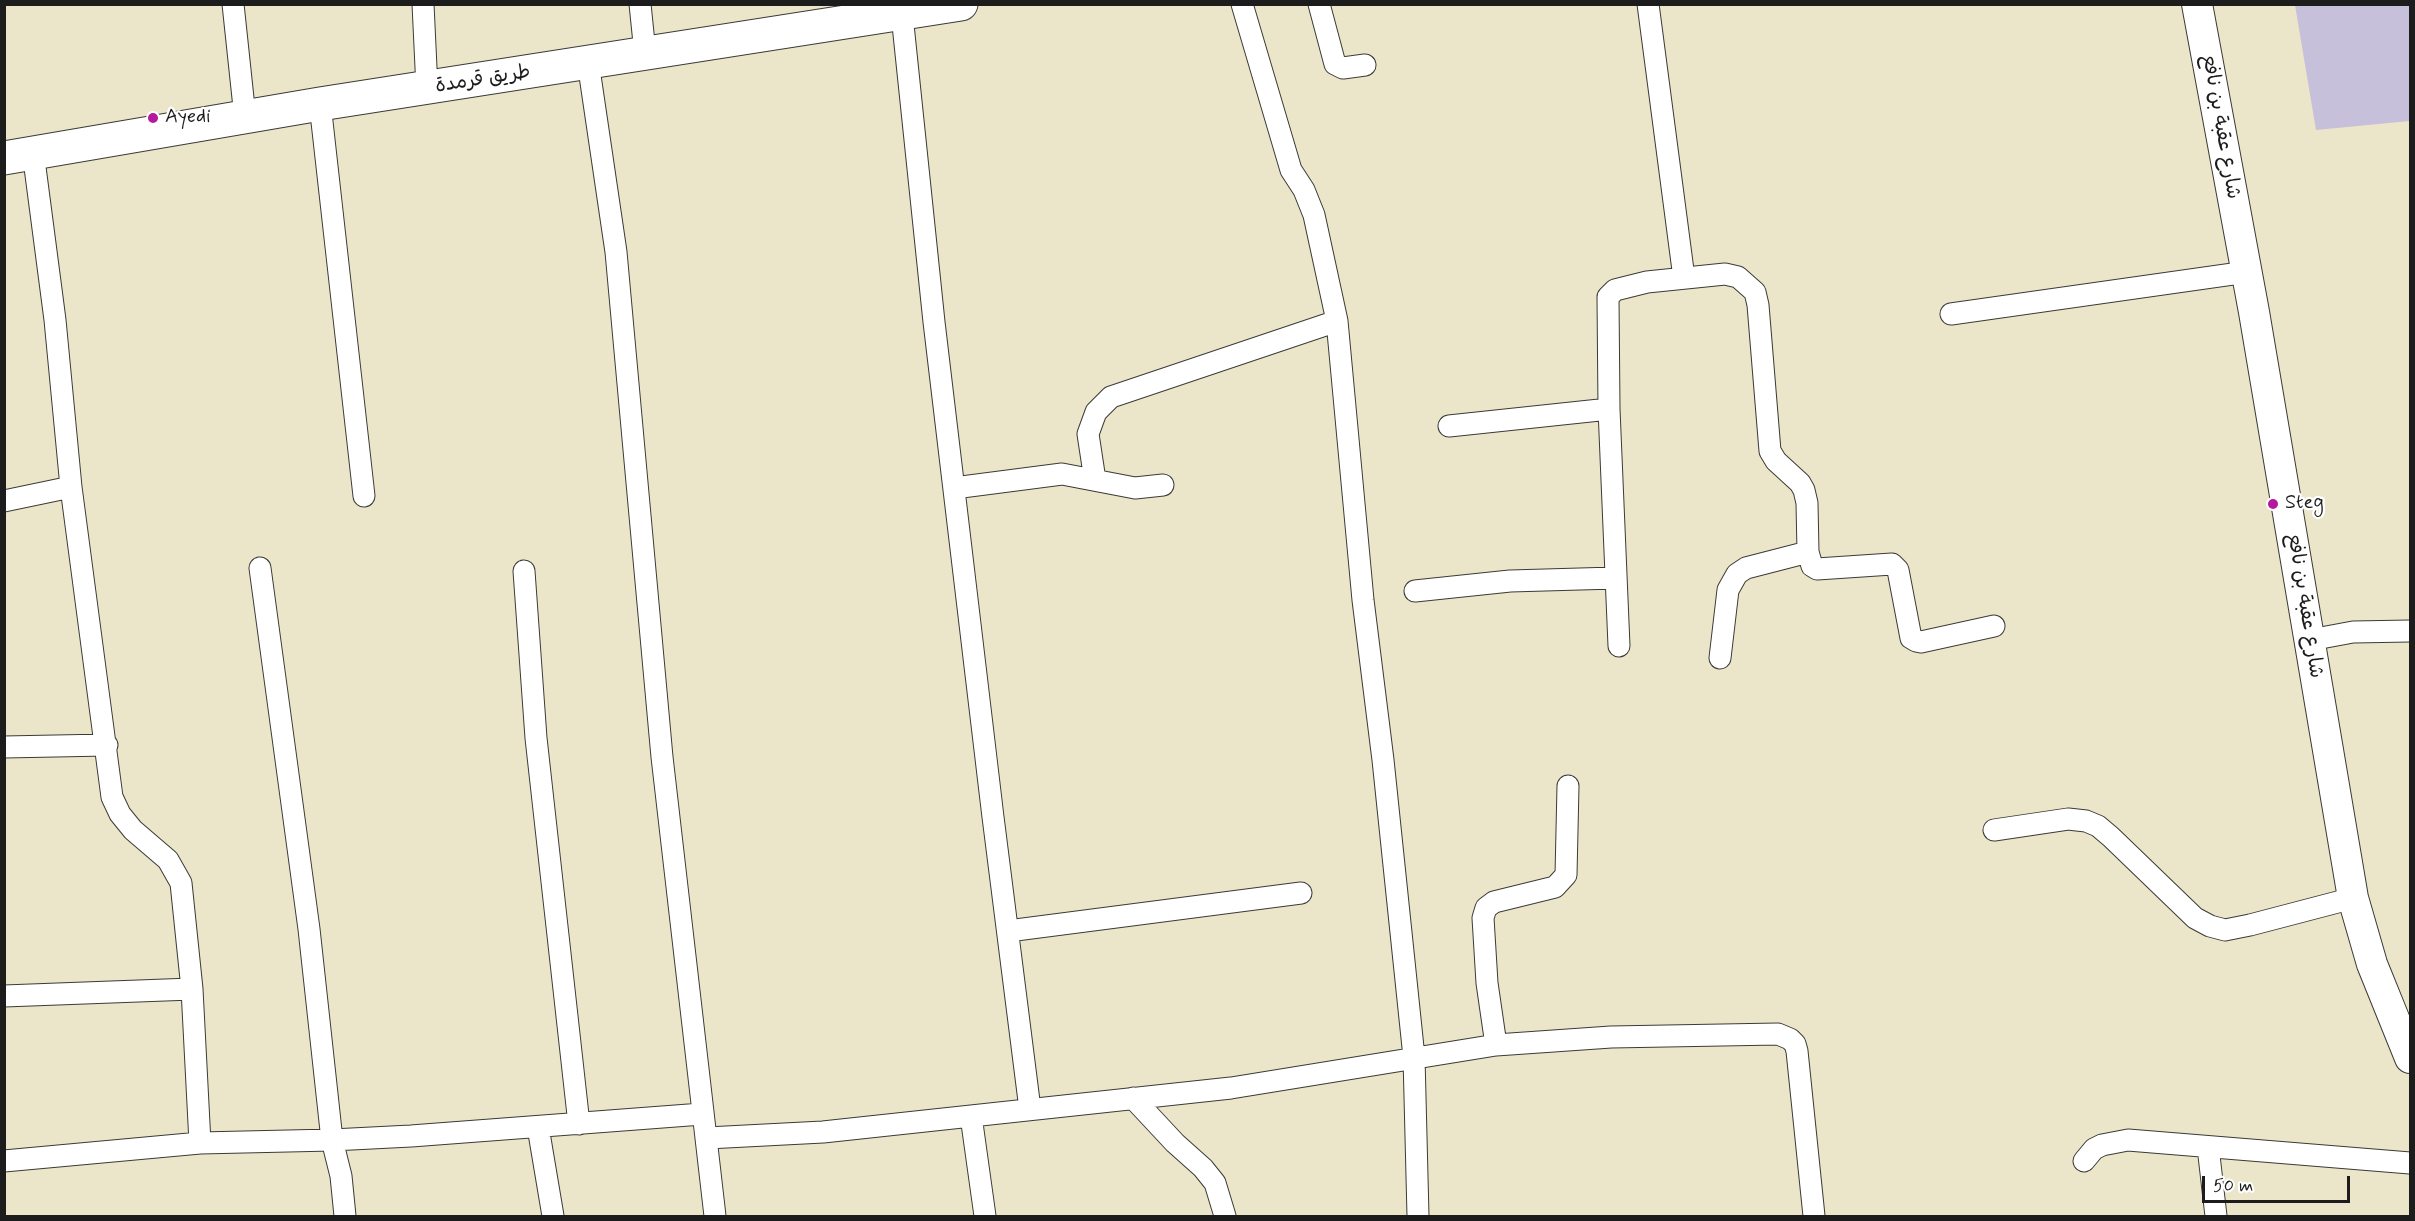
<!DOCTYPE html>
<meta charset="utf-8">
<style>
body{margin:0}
#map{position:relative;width:2415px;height:1221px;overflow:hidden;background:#ebe6c9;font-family:Mynerve,sans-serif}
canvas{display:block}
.frame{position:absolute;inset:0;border:6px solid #1c1c1c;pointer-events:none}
.scale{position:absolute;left:2202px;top:1176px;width:148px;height:27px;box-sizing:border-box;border:3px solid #1c1c1c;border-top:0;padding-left:8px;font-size:18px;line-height:21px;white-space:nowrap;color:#1c1c1c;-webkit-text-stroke:4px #fff;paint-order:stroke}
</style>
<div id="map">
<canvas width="2415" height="1221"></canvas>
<div class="frame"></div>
<div class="scale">50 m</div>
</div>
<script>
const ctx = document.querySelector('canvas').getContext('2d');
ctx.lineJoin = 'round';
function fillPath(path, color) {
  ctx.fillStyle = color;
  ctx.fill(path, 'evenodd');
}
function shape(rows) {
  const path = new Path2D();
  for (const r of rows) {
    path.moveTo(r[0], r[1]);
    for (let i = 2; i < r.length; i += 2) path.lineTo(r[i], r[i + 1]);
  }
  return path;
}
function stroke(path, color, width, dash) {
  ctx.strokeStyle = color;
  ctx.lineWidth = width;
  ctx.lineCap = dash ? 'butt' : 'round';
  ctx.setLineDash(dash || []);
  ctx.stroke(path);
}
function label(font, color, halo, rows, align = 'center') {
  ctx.font = font + ' Mynerve,"Playpen Sans Arabic",sans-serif';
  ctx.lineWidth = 4.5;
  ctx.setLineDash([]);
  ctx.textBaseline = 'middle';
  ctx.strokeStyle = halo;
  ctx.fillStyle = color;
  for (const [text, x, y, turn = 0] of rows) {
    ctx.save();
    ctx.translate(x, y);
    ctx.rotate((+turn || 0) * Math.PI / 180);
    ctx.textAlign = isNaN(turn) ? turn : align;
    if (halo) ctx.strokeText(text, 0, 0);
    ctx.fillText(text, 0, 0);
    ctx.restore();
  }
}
fillPath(shape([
 [2295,5,2410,5,2410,121,2316,130]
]), '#c6c0da');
const minor = shape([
 [233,4,245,117],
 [423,4,427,89],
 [640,4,645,53],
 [1242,4,1291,170,1304,190,1314,215,1337,321,1363,600,1383,760,1414,1057,1418,1216],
 [1319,4,1335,64,1343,68,1365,65],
 [1648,4,1684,278],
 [902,15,934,322,993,817,1030,1109],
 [588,62,616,252,662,757,715,1216],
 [320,104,364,496],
 [33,152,55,320,71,487,112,797,120,814,133,830,168,860,181,883,192,989,200,1143],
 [1951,314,2247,272],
 [1449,426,1609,409],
 [1095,480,1088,434,1096,412,1111,397,1337,321],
 [954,488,1062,474,1135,488,1163,485],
 [4,501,71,487],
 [260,568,309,929,332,1140,341,1176,345,1216],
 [524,571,536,738,579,1124],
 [1415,591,1510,581,1615,578],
 [2310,640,2353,632,2410,631],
 [1619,646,1609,409,1608,297,1615,290,1647,282,1725,274,1738,277,1755,292,1758,305,1770,451,1776,461,1800,483,1804,490,1807,503,1808,552,1812,566,1817,569,1892,564,1898,570,1911,638,1916,641,1921,642,1994,626],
 [1720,658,1728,590,1737,574,1746,568,1808,552],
 [4,747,107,745],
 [1994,830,2068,819,2086,821,2098,826,2111,837,2195,918,2210,926,2225,930,2250,925,2353,898],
 [1008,931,1301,893],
 [4,996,192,989],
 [1496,1045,1487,983,1483,918,1486,908,1494,902,1555,887,1566,875,1568,786],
 [1133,1098,1175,1143,1203,1168,1215,1183,1225,1216],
 [971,1116,985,1216],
 [538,1127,553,1216],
 [707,1138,823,1132,1231,1088,1496,1045,1611,1037,1778,1034,1790,1039,1795,1044,1797,1051,1814,1216],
 [2208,1147,2216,1216],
 [4,1161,200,1143,332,1140,411,1136,702,1114],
 [2084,1161,2094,1149,2102,1145,2128,1140,2410,1163]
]);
const secondary = shape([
 [2197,4,2254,312,2353,898,2372,964,2410,1058]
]);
const primary = shape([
 [4,158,320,104,961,4]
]);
stroke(minor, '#3b3a36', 23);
stroke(secondary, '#3b3a36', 32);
stroke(primary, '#3b3a36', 35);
stroke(minor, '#fff', 21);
stroke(secondary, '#fff', 30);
stroke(primary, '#fff', 33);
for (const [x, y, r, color] of [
 [153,118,6,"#b5179e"],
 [2273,504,6,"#b5179e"]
]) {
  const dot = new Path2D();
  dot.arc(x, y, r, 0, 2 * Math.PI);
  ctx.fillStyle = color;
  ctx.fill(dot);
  stroke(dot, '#fff', 2);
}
label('20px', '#1c1c1c', '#fff', [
 ["طريق قرمدة",483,80,-9],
 ["شارع عقبة بن نافع",2220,127,80],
 ["شارع عقبة بن نافع",2304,606,81]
]);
label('20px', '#1c1c1c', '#fff', [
 ["Ayedi",165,118],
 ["Steg",2285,504]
], 'left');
</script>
